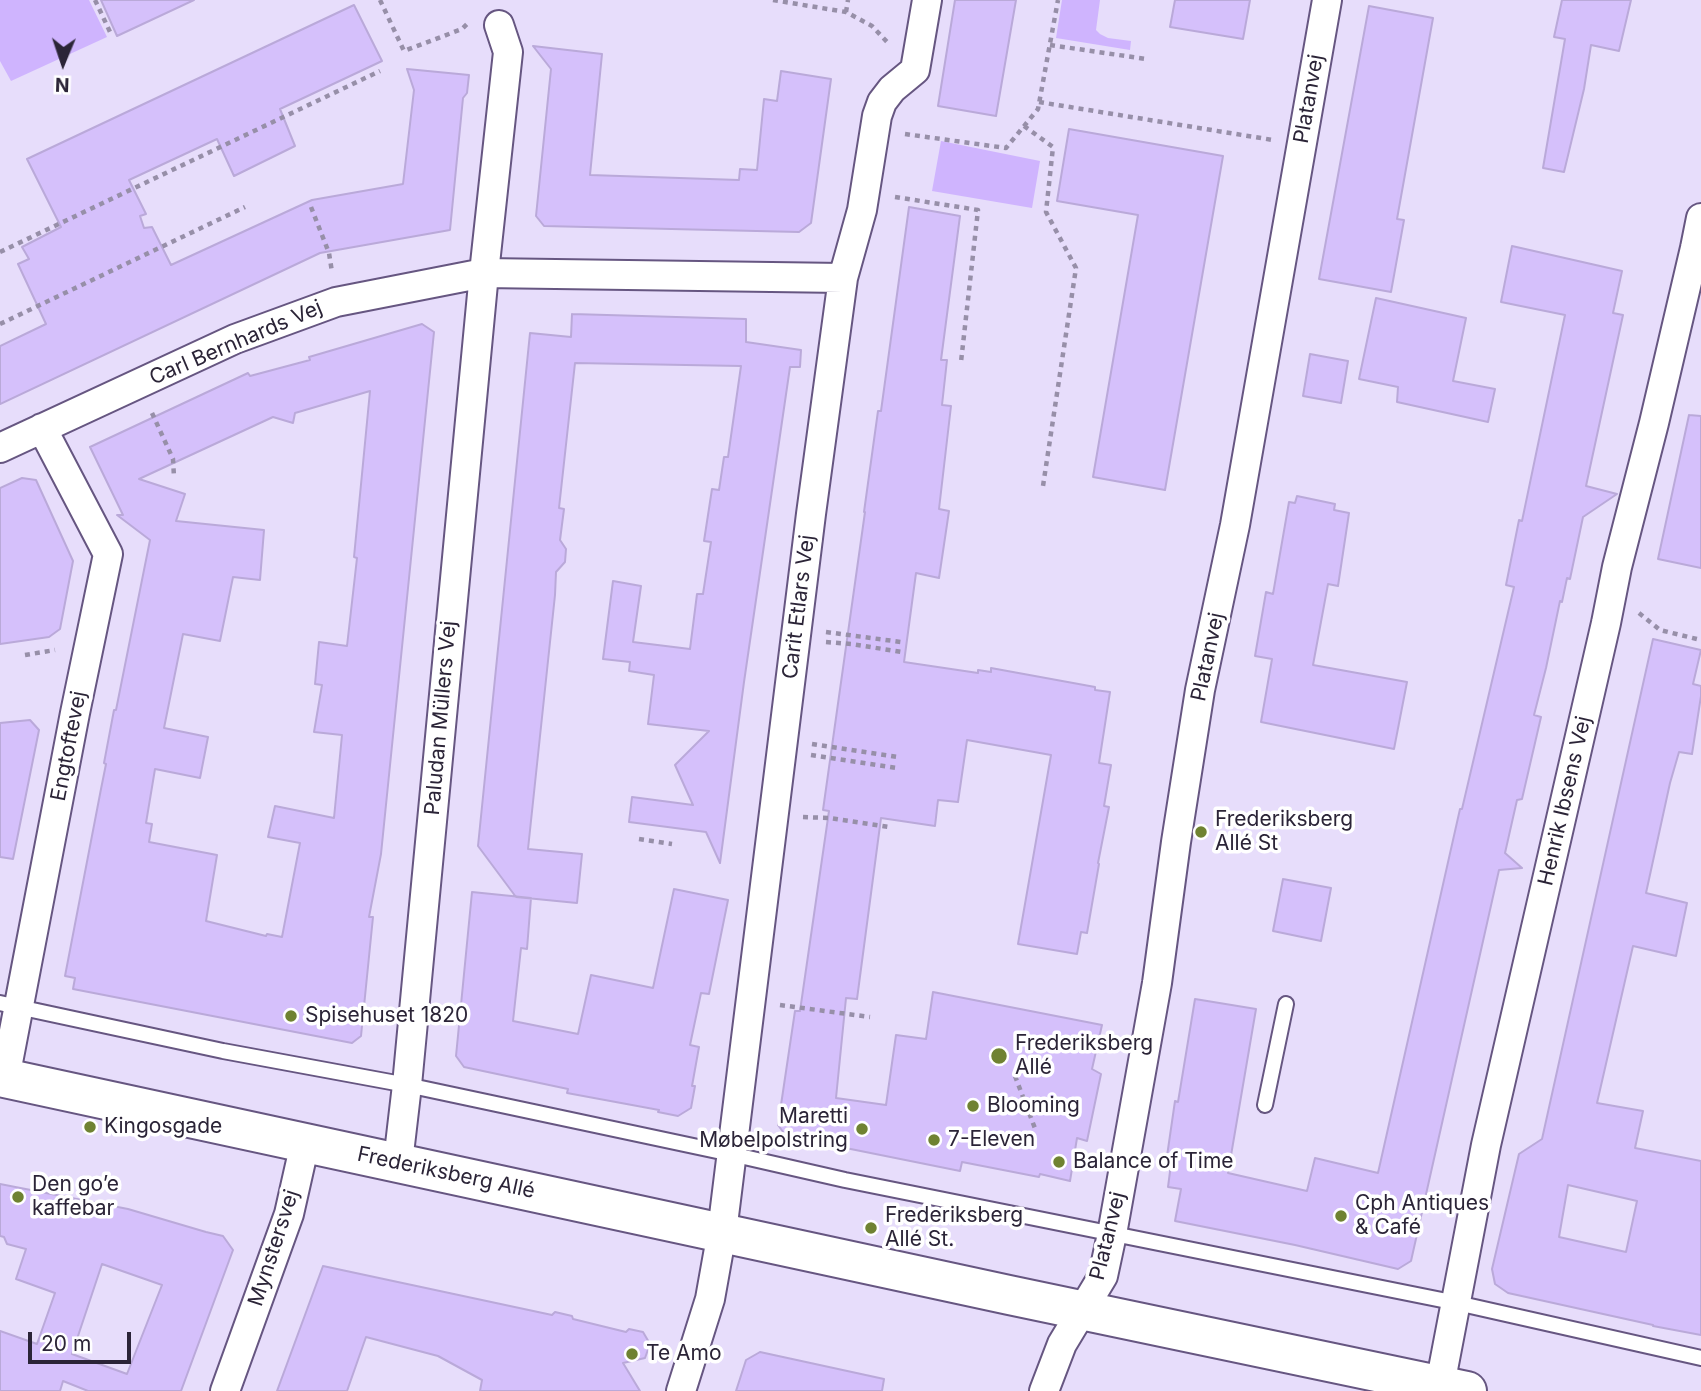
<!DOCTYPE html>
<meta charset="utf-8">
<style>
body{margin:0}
#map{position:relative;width:1701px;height:1391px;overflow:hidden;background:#e7ddfb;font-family:Inter,sans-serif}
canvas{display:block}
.north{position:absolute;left:28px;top:28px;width:70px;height:70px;-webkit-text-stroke:5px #fff;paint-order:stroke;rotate:182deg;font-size:19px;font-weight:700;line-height:28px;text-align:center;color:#2b2437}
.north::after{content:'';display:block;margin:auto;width:24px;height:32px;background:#2b2437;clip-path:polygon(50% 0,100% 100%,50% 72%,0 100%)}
.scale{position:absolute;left:28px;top:1332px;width:103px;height:32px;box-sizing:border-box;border:4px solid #2b2437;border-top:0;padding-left:9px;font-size:21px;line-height:24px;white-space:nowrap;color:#2b2437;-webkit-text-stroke:5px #fff;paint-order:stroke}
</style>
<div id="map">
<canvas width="1701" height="1391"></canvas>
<div class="north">N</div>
<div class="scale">20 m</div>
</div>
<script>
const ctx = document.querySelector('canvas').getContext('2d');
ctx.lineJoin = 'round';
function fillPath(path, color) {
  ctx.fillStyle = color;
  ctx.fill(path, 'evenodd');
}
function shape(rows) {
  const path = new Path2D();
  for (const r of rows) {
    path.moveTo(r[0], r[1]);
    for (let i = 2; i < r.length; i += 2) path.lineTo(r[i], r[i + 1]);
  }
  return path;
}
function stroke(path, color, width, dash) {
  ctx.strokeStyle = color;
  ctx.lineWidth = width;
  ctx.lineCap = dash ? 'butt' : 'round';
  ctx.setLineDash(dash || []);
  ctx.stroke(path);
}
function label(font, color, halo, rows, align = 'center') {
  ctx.font = font + ' Inter,sans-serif';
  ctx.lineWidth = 7;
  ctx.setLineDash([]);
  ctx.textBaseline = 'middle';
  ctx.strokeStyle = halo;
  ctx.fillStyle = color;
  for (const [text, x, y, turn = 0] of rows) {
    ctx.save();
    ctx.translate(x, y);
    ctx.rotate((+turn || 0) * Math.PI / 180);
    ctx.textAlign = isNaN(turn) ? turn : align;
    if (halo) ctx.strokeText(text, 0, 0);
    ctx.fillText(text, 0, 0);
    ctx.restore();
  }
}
fillPath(shape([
 [0,0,89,0,107,37,11,81,0,61],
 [1062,0,1100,0,1096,30,1100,34,1108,38,1131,41,1130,50,1056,38],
 [941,141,1040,161,1032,208,932,191]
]), '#cfb4fe');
const building = shape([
 [101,0,194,0,117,36,101,0],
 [955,0,1016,0,996,116,938,106,955,0],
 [1175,0,1250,0,1243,39,1170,27,1175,0],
 [1562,0,1631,0,1619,51,1591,45,1584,89,1564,172,1543,168,1565,39,1554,37,1562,0],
 [354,5,382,61,280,109,295,146,234,176,217,139,129,180,146,214,140,216,144,228,152,227,171,265,312,200,403,184,414,90,407,69,469,75,467,93,463,98,450,230,320,253,0,404,0,346,46,324,18,264,29,259,22,247,61,227,27,159,354,5],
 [1369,6,1433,18,1397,219,1404,220,1391,292,1319,279,1369,6],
 [533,46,602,54,590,175,739,180,740,169,757,170,764,99,777,101,781,71,831,79,811,223,799,232,544,226,536,216,551,69,533,46],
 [1069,129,1223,156,1165,490,1093,477,1138,215,1057,201,1069,129],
 [909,207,960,216,941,360,947,360,942,405,951,406,939,509,949,511,939,578,916,573,904,662,978,673,978,670,991,672,991,668,1095,687,1095,690,1110,692,1099,763,1111,765,1104,806,1109,807,1098,863,1099,864,1087,933,1081,932,1077,954,1018,944,1051,755,967,740,958,802,938,800,935,826,881,818,857,999,846,998,836,1098,886,1105,896,1035,926,1039,933,992,1102,1025,1092,1069,1101,1074,1087,1141,1077,1138,1070,1181,1040,1174,1039,1177,962,1162,960,1171,786,1136,778,1125,795,1011,800,1011,829,811,823,810,865,512,864,512,878,411,881,411,909,207],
 [1512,246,1622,271,1613,313,1623,315,1586,486,1617,494,1583,517,1570,579,1567,578,1562,602,1560,601,1546,668,1534,715,1541,717,1522,799,1517,800,1505,853,1522,868,1499,870,1411,1261,1398,1269,1295,1245,1175,1221,1181,1189,1168,1187,1171,1164,1166,1163,1175,1101,1178,1102,1195,999,1256,1009,1228,1173,1307,1191,1315,1158,1378,1173,1460,809,1462,809,1514,587,1506,585,1519,520,1522,521,1565,315,1501,302,1512,246],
 [1376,298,1466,318,1453,381,1495,389,1488,422,1397,402,1398,387,1359,379,1376,298],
 [572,314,746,319,746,342,801,350,800,367,790,367,744,682,720,863,706,832,629,822,632,797,693,805,675,765,709,731,648,724,654,675,629,671,630,662,603,659,613,581,641,586,633,642,690,649,697,594,703,594,711,542,704,541,712,489,719,490,724,457,728,457,741,366,575,363,559,508,564,509,560,540,566,549,565,562,556,572,555,595,528,849,582,854,577,903,516,897,478,846,530,333,571,337,572,314],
 [422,324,434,332,381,854,369,917,373,917,361,1036,352,1043,73,989,75,978,65,976,101,789,106,764,104,763,114,710,116,710,150,540,117,515,123,515,90,447,248,373,250,376,310,360,309,357,422,324],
 [370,391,354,557,357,558,347,646,319,642,315,684,322,685,314,732,342,735,334,818,275,806,268,837,300,843,282,937,267,934,266,936,206,921,217,855,149,842,152,824,146,823,155,769,200,778,208,737,164,728,183,634,220,641,233,577,260,580,264,530,176,521,185,494,139,479,273,417,293,423,295,413,370,391],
 [1310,354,1348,361,1341,403,1303,396,1310,354],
 [1689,415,1701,416,1701,568,1658,559,1689,415],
 [22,478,36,480,73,561,60,629,49,637,0,644,0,488,22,478],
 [1297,496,1335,504,1334,510,1349,513,1338,586,1328,584,1313,665,1407,682,1394,749,1261,722,1272,659,1255,656,1266,592,1273,594,1289,502,1295,503,1297,496],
 [1653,639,1701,650,1693,684,1701,686,1701,696,1692,754,1679,752,1670,783,1646,893,1687,903,1676,956,1633,946,1597,1103,1643,1111,1635,1148,1701,1161,1701,1335,1653,1326,1653,1325,1508,1293,1495,1284,1492,1269,1519,1154,1542,1139,1653,639],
 [1568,1185,1637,1201,1626,1252,1559,1237,1568,1185],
 [30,720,39,730,13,859,0,857,0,723,30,720],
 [1283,879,1331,888,1321,941,1273,931,1283,879],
 [674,889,728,900,709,994,701,993,690,1045,699,1047,692,1086,695,1086,691,1108,678,1116,658,1112,659,1110,567,1093,568,1089,464,1067,456,1056,472,892,531,898,527,949,521,948,513,1021,578,1034,591,975,653,988,674,889],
 [0,1184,128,1209,206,1232,223,1236,233,1250,181,1391,88,1391,63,1381,60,1391,0,1391,0,1331,37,1344,55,1293,16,1279,26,1249,7,1244,4,1237,0,1236,0,1184],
 [102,1264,162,1285,127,1374,72,1354,102,1264],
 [323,1266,552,1315,555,1312,572,1316,573,1319,626,1332,629,1329,643,1332,650,1344,645,1358,623,1363,640,1391,480,1391,482,1380,438,1356,366,1337,347,1391,277,1391,323,1266],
 [760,1352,884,1379,882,1391,736,1391,746,1360,760,1352]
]);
fillPath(building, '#d5c0fb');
stroke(building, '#baa9d9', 2);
const lane = shape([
 [0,1003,223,1051,407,1085,731,1154,845,1180,1457,1303,1701,1358],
 [1265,1105,1286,1004]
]);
const street = shape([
 [0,448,235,339,336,302,484,273,843,278],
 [5,1078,75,713,108,554,42,428],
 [398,1162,407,1085,484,273,508,52,499,25],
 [1440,1385,1486,1145,1606,623,1617,567,1654,423,1695,248,1701,218],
 [225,1391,289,1214,305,1143],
 [681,1391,710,1299,722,1232,811,514,843,278,862,210,877,116,882,102,892,89,915,70,927,0],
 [1044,1391,1062,1344,1103,1276,1112,1234,1157,983,1176,842,1200,690,1235,525,1327,0]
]);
const secondary = shape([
 [0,1077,1009,1295,1467,1391]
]);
stroke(lane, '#665681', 18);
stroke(street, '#665681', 32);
stroke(secondary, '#665681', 42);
stroke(shape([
 [95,0,111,34],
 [380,0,404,51,462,29,467,24],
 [773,0,846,12,872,26,889,44],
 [846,12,848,0],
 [1050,45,1146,59],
 [1039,102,1273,140],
 [1024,126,1053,147,1046,212,1076,268,1043,486],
 [905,134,1006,148,1038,109,1058,0],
 [895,197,978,210,961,362],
 [311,207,329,253,332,272],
 [0,252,380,71],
 [0,324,245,207],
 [152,413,173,459,174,477],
 [1639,613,1660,630,1701,640],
 [826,632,901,642],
 [826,642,851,644,902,652],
 [25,655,55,650],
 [812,744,898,757],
 [811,755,897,768],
 [803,817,829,818,889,827],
 [639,839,672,844],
 [780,1005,870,1017],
 [1015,1076,1036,1131]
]), '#978fa8', 4.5, [5, 5]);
stroke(lane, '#fff', 14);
stroke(street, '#fff', 28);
stroke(secondary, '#fff', 38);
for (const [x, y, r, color] of [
 [1201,832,7,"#6f8232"],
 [291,1016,7,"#6f8232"],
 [999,1056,9,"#6f8232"],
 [973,1106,7,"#6f8232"],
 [90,1127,7,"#6f8232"],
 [862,1129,7,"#6f8232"],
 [934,1140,7,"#6f8232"],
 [1059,1162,7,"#6f8232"],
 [18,1197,7,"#6f8232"],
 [1341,1216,7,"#6f8232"],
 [871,1228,7,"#6f8232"],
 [632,1354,7,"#6f8232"]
]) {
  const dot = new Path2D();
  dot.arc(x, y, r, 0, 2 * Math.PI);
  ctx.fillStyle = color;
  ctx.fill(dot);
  stroke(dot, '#fff', 2.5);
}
label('21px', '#2b2437', '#fff', [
 ["Platanvej",1309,99,-80],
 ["Carl Bernhards Vej",236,343,-23],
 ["Carit Etlars Vej",799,607,-83],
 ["Platanvej",1208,657,-78],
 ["Paludan Müllers Vej",441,718,-85],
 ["Engtoftevej",69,746,-79],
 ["Henrik Ibsens Vej",1565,801,-77],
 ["Frederiksberg Allé",446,1173,12],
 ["Platanvej",1108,1236,-76],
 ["Mynstersvej",274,1248,-72]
]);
label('21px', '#2b2437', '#fff', [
 ["Frederiksberg",1215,820],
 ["Allé St",1215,844],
 ["Spisehuset 1820",305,1016],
 ["Frederiksberg",1015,1044],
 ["Allé",1015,1068],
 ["Blooming",987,1106],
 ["Maretti",848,1117,"right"],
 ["Møbelpolstring",848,1141,"right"],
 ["Kingosgade",104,1127],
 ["7-Eleven",948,1140],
 ["Balance of Time",1073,1162],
 ["Den go’e",32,1185],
 ["kaffebar",32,1209],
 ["Cph Antiques",1355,1204],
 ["& Café",1355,1228],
 ["Frederiksberg",885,1216],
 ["Allé St.",885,1240],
 ["Te Amo",646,1354]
], 'left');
</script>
